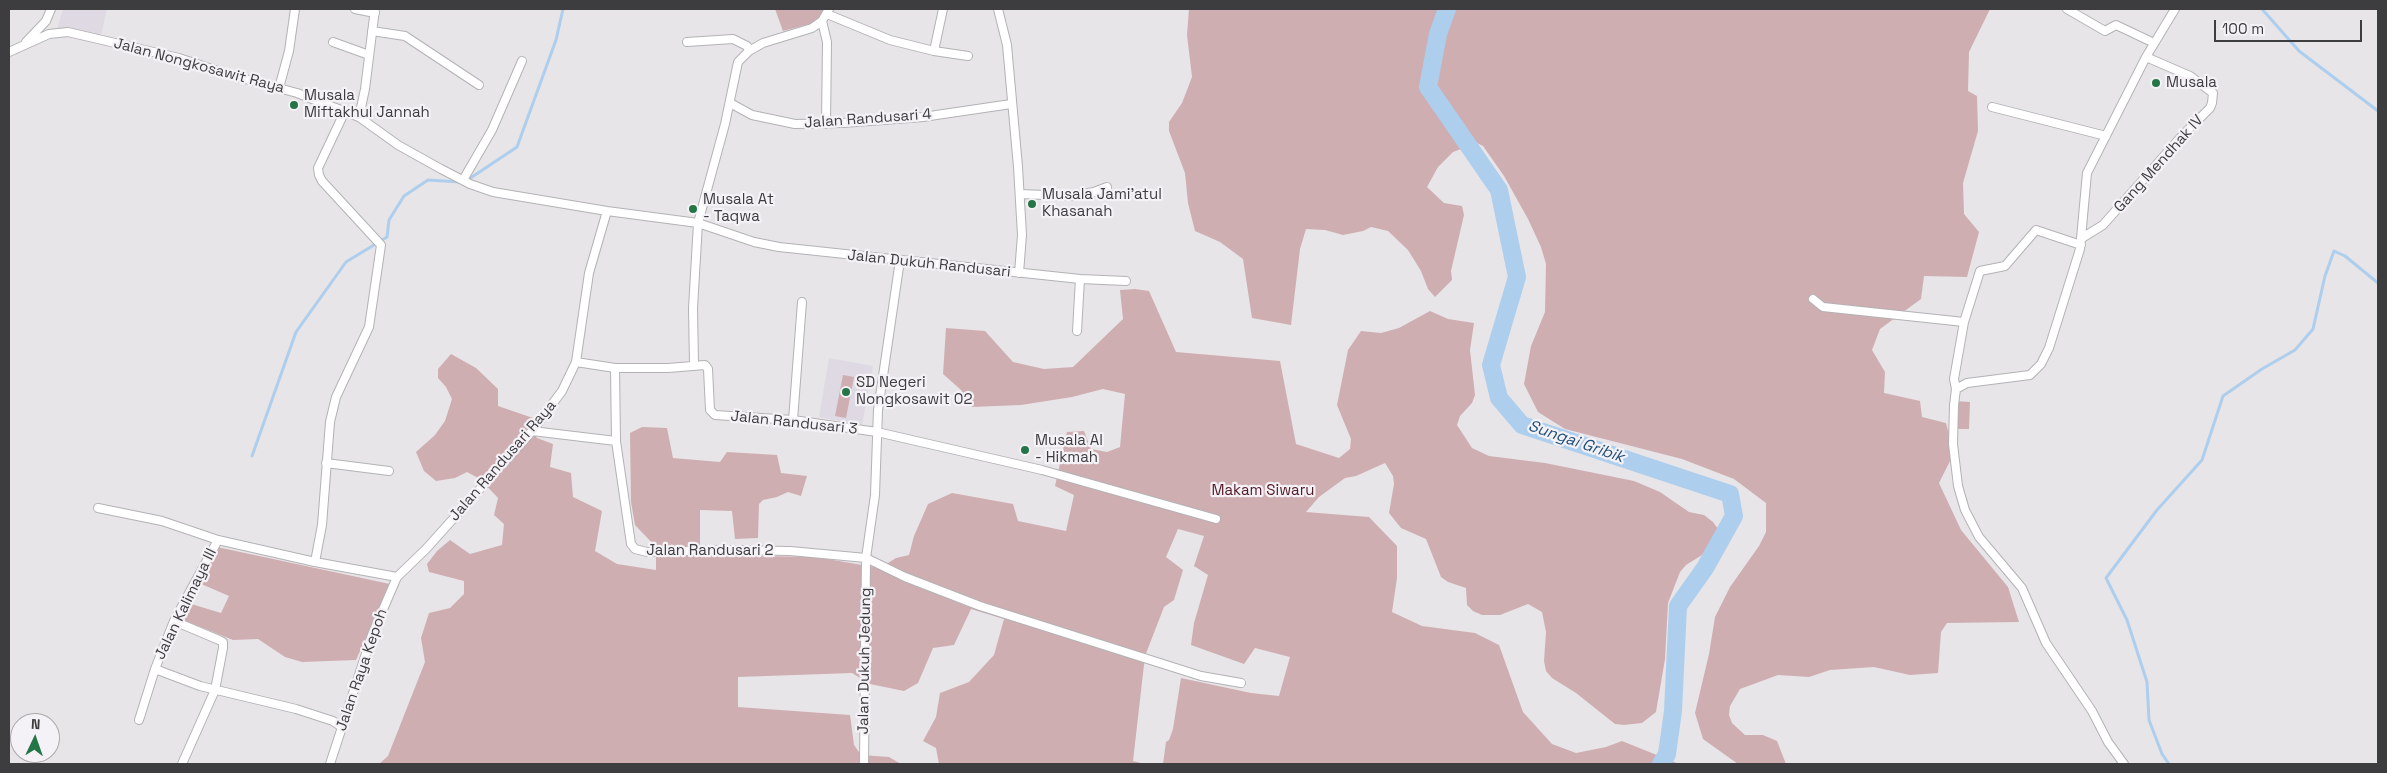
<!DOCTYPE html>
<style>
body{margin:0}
#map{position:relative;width:2387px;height:773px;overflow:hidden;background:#e7e5e8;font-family:"Space Grotesk",sans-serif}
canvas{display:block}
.frame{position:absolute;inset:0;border:10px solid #3d3c3e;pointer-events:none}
.north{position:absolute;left:10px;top:713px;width:50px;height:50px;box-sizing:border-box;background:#f4f2f6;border:1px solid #aba9ac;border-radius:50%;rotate:3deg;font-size:14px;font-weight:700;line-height:20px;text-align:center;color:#3d3c3e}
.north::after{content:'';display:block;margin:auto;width:18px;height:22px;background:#247648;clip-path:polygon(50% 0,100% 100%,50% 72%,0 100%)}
.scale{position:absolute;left:2214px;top:20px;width:148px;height:22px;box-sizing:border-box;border:2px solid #3d3c3e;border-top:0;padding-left:6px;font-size:15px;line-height:18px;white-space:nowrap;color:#3d3c3e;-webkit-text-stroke:4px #f4f2f6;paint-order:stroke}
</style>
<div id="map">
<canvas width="2387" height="773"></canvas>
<div class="frame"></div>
<div class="north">N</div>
<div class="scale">100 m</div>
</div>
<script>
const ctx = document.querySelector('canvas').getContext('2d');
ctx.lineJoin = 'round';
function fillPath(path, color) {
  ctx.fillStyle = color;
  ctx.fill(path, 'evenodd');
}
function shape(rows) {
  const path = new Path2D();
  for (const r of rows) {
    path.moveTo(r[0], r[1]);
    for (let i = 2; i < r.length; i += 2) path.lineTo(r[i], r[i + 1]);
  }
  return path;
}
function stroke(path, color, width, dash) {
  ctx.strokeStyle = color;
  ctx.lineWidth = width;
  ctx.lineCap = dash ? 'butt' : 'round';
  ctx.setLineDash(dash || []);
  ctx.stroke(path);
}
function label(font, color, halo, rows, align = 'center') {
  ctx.font = font + ' "Space Grotesk",sans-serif';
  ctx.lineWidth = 4.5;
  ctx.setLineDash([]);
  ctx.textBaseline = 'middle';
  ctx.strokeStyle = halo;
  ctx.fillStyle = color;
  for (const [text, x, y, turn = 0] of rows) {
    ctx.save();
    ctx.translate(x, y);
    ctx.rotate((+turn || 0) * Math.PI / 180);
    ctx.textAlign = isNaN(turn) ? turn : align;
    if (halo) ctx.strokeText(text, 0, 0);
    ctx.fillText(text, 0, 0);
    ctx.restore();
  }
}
fillPath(shape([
 [63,9,107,9,100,39,57,29],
 [829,358,873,366,862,425,819,417]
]), '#ded9e3');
fillPath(shape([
 [775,9,825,9,817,22,783,31],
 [1189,9,1990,9,1969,52,1968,91,1977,96,1978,131,1963,183,1964,214,1979,232,1967,277,1924,276,1921,299,1880,329,1872,350,1885,372,1884,393,1920,401,1922,417,1946,423,1954,453,1939,483,1961,530,2008,587,2019,622,1947,623,1941,632,1938,673,1910,675,1874,667,1830,670,1809,677,1778,675,1740,689,1730,706,1729,715,1732,723,1745,735,1763,735,1777,741,1786,764,1738,764,1703,739,1695,713,1709,654,1715,617,1730,587,1759,546,1766,532,1766,503,1734,479,1682,459,1565,429,1538,412,1524,384,1531,346,1545,312,1546,264,1541,247,1528,219,1504,176,1483,146,1477,143,1453,152,1438,167,1427,187,1444,203,1462,206,1464,215,1451,271,1452,280,1435,297,1428,289,1421,271,1408,250,1388,231,1371,227,1363,231,1343,235,1325,230,1306,229,1300,249,1291,325,1252,318,1243,259,1220,242,1195,231,1188,203,1185,173,1169,131,1169,122,1182,103,1192,77,1187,35],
 [1135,289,1149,291,1176,352,1280,361,1296,444,1339,458,1350,449,1351,439,1337,405,1348,350,1361,331,1381,333,1399,328,1430,311,1448,319,1474,323,1470,350,1475,395,1472,403,1460,416,1457,425,1472,448,1489,456,1545,463,1634,481,1660,492,1689,512,1704,515,1713,522,1718,529,1715,538,1702,555,1686,565,1680,572,1668,603,1665,659,1656,712,1642,723,1624,725,1615,724,1576,693,1552,678,1546,671,1544,661,1546,632,1542,612,1528,604,1500,615,1482,615,1473,611,1467,605,1466,588,1448,582,1441,577,1426,539,1401,528,1389,513,1394,484,1393,476,1385,463,1356,476,1345,478,1319,497,1306,512,1369,517,1397,546,1397,578,1392,612,1422,626,1475,633,1499,645,1523,712,1552,744,1576,753,1606,747,1622,741,1679,764,1163,764,1166,742,1169,740,1173,729,1181,678,1251,693,1279,696,1290,657,1255,648,1244,664,1191,645,1194,623,1208,575,1194,566,1204,536,1178,529,1166,557,1183,570,1174,600,1164,607,1145,656,1133,761,1145,764,939,764,936,748,923,741,936,717,940,693,969,682,994,655,1004,619,971,609,954,645,933,648,918,683,904,691,870,684,852,673,738,677,738,707,850,715,854,745,861,755,889,757,901,764,379,764,388,756,425,662,421,638,429,613,450,608,464,594,464,581,429,572,427,564,437,551,450,540,470,554,502,545,504,524,494,515,498,498,480,479,467,472,455,478,436,481,424,471,416,452,435,435,445,421,452,399,446,387,438,378,438,369,451,354,476,368,498,389,498,406,533,418,531,425,537,438,553,444,550,467,571,473,573,497,602,511,595,551,617,564,656,570,656,547,635,525,631,502,630,433,642,427,667,428,673,458,720,462,727,452,777,455,781,473,807,476,801,496,788,492,777,497,763,500,759,504,758,538,735,539,732,511,700,510,700,555,815,557,880,568,896,558,909,555,914,536,928,504,952,493,1013,504,1018,521,1066,531,1074,495,1055,486,1067,432,1084,431,1091,449,1107,452,1120,447,1125,394,1103,389,1072,397,1021,405,972,407,961,390,943,374,946,328,985,331,1013,362,1044,369,1073,367,1123,319,1120,290],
 [843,375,854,377,846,418,835,416],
 [1956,401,1970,402,1969,429,1955,429],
 [217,547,390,584,356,660,302,662,285,657,258,639,233,640,178,618,188,603,221,613,229,596,199,583]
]), '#cfaeb2');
stroke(shape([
 [2262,9,2299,51,2378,111],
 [466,181,517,147,556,40,563,9],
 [252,456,296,332,346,262,387,237,389,220,404,196,428,180,460,182],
 [2169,764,2162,754,2149,720,2147,682,2127,620,2106,578,2157,510,2202,460,2223,396,2262,369,2295,350,2313,329,2325,276,2334,251,2345,256,2378,283]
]), '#aeceed', 3);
stroke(shape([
 [1447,9,1438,34,1428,87,1499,190,1517,277,1491,365,1499,398,1522,425,1730,494,1734,516,1705,568,1678,606,1673,711,1667,754,1661,764]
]), '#aeceed', 18);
const minor = shape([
 [355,9,375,13],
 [998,9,1007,45,1018,167,1022,235,1019,273],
 [2067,9,2105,31,2116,25,2154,43],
 [827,14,890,40,934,51,968,56],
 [822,21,827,42,826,124],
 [372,31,405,36,479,85],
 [26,42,46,21,51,9],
 [333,42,369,55],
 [687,42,733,39,747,46,749,51],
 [934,51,943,9],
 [9,52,49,34,68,32,179,58,227,74,297,93,359,117,398,145,441,169,470,184,493,192,607,211,698,223,754,242,779,247,1080,279,1126,281],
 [279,88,289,51,295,9],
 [730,103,752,115,795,124,843,123,923,117,1011,104],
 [1992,107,2106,136],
 [359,117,365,89,375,9],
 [463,180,492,130,522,61],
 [1020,194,1071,196,1094,192,1107,187],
 [2082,238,2103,225,2180,138,2210,108,2212,103,2213,93,2190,76,2146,57],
 [1813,299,1823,307,1964,322,1954,379,1956,389],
 [1964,322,1980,271,2005,266,2036,230,2081,245],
 [1077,331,1080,279],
 [576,362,615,368,668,368,705,365,708,369,710,410,715,415,793,420,877,432,1042,470,1216,519],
 [694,364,693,308,698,223,725,124,738,62,749,51,763,43,812,28,822,21,829,9],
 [615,368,616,441,631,544,635,549,647,552,733,550,790,551,866,558,905,577,980,606,1201,676,1241,683],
 [793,420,802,302],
 [532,431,616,441],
 [326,463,389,471],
 [98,508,162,521,218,540,315,562,397,577],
 [315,562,322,525,330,422,336,397,369,327,381,245,322,181,319,175,318,168,345,111],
 [174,621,219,640,223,642,223,648,215,690,182,764],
 [155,669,200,686,296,709,333,721,343,728],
 [139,720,155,669,174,621,218,540],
 [330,764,372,635,397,577,426,549,532,431,562,391,576,362,589,273,607,211],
 [864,764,866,558,875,495,878,410,900,260],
 [2124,764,2108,742,2092,711,2046,643,2022,588,1979,537,1965,510,1958,486,1953,444,1954,405,1956,389,1967,383,2030,375,2041,364,2049,348,2080,249,2087,173,2146,57,2175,9]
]);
stroke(minor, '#b3b2b5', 10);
stroke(minor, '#fff', 8);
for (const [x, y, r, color] of [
 [2156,83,5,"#247648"],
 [294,105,5,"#247648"],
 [1032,204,5,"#247648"],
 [693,209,5,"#247648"],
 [846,392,5,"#247648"],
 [1025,450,5,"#247648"]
]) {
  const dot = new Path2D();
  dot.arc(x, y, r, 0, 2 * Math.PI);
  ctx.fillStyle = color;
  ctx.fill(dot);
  stroke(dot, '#f4f2f6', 2);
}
label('15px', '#3d3c3e', '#f4f2f6', [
 ["Jalan Nongkosawit Raya",199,66,15],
 ["Jalan Randusari 4",868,119,-4],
 ["Gang Mendhak IV",2159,164,-48],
 ["Jalan Dukuh Randusari",929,264,6],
 ["Jalan Randusari 3",794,423,6],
 ["Jalan Randusari Raya",503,461,-49],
 ["Jalan Randusari 2",710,551],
 ["Jalan Kalimaya III",186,604,-64],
 ["Jalan Dukuh Jedung",865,661,-89],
 ["Jalan Raya Kepoh",362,670,-71]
]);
label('15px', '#3d3c3e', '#f4f2f6', [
 ["Musala",2166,83],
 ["Musala",304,96],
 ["Miftakhul Jannah",304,113],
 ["Musala Jami'atul",1042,195],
 ["Khasanah",1042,212],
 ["Musala At",703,200],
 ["- Taqwa",703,217],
 ["SD Negeri",856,383],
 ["Nongkosawit 02",856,400],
 ["Musala Al",1035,441],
 ["- Hikmah",1035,458]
], 'left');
label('15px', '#521925', '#f4f2f6', [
 ["Makam Siwaru",1263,491]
]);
label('italic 16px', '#215079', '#f4f2f6', [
 ["Sungai Gribik",1576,442,19]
]);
</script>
